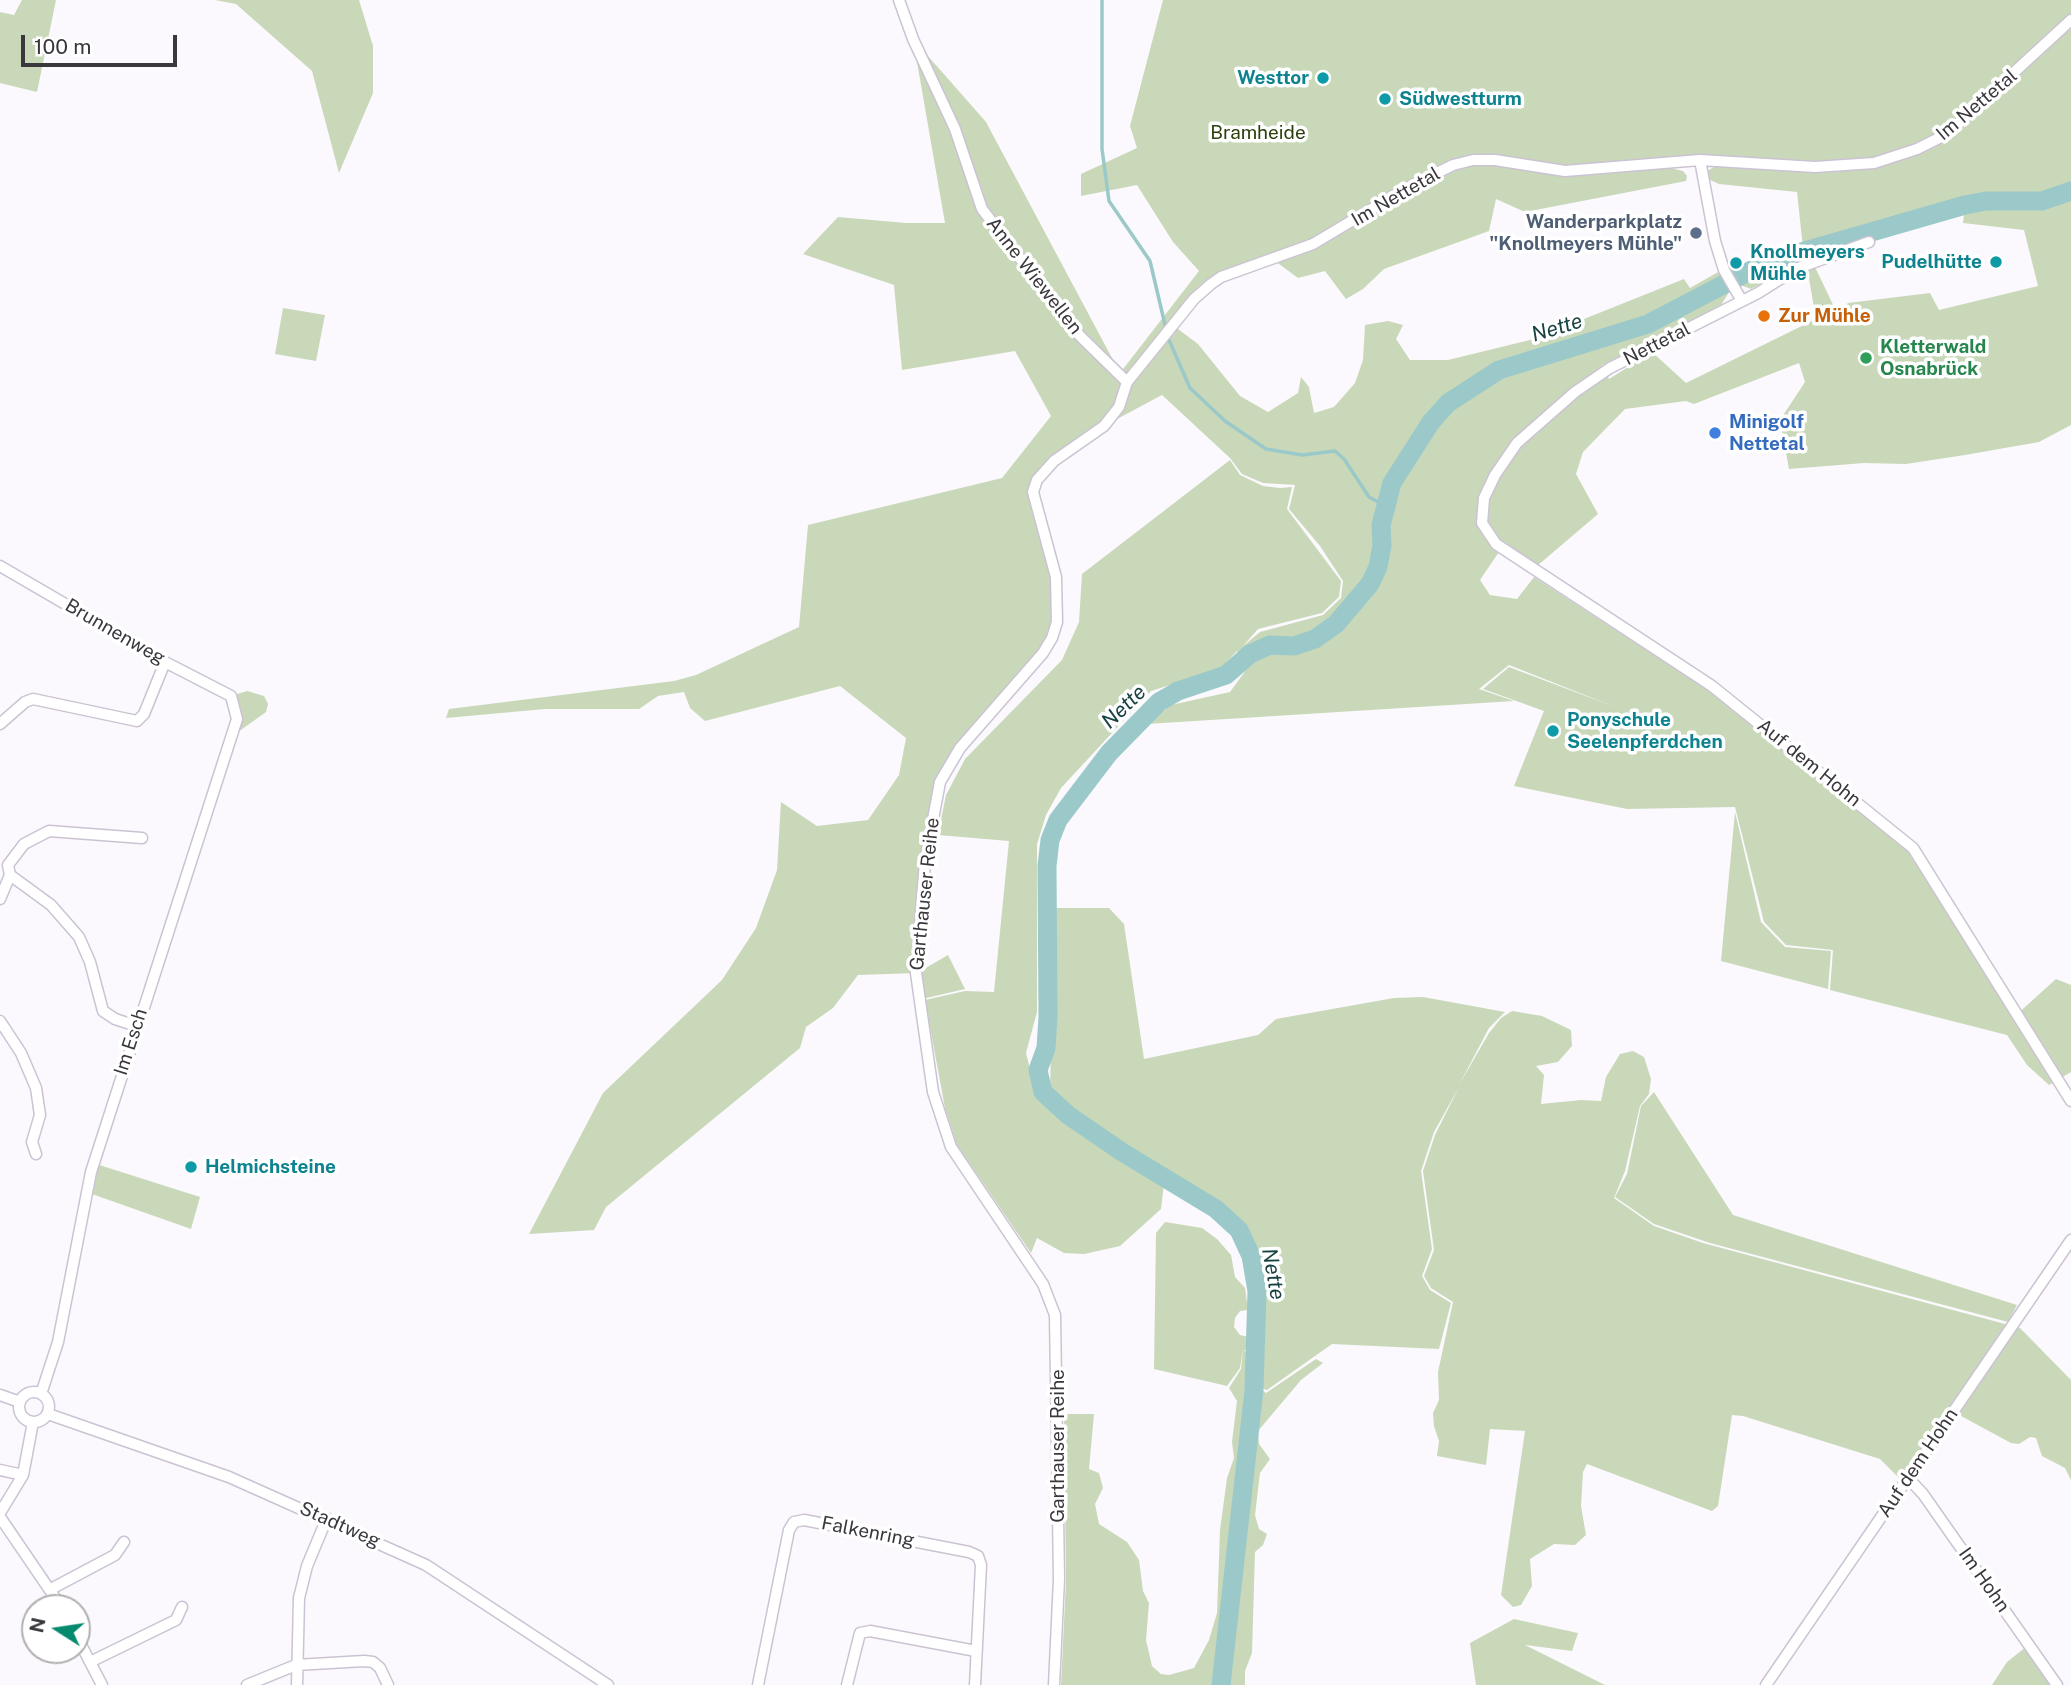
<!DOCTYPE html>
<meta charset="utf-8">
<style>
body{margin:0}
#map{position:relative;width:2071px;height:1685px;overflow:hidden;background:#fbf9fd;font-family:"Public Sans",sans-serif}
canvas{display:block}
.north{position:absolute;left:21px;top:1594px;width:70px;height:70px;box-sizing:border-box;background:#fff;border:2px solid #b0afb1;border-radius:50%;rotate:282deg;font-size:19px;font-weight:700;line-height:28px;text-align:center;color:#3a373d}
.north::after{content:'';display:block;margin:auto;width:24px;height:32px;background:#048a6f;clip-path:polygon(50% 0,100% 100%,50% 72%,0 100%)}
.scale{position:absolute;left:21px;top:35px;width:156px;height:32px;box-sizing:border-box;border:4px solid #3a373d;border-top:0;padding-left:9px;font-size:21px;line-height:24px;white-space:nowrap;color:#3a373d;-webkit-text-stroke:5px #fff;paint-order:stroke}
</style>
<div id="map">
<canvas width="2071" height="1685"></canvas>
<div class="north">N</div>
<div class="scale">100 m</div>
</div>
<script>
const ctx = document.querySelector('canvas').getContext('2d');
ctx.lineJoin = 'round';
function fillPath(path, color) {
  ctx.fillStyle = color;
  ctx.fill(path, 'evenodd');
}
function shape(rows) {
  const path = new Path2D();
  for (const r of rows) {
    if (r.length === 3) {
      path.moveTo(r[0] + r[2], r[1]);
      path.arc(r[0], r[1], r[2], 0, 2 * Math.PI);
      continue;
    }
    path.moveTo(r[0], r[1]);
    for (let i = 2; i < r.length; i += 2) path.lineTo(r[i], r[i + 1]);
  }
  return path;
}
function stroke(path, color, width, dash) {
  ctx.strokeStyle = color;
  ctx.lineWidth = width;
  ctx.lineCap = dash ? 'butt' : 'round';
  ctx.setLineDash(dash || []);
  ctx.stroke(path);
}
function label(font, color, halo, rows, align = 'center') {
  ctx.font = font + ' "Public Sans",sans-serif';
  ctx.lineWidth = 7;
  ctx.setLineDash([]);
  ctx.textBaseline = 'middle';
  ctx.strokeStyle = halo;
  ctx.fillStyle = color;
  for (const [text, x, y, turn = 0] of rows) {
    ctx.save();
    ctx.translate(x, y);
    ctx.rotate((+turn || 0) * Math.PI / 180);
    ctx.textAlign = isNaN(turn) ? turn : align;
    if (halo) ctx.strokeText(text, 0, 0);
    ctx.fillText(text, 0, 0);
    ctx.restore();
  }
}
fillPath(shape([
 [22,0,56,0,37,92,0,83,0,12,14,15],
 [215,0,359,0,373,46,373,93,339,173,312,71,236,4],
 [1163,0,2071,0,2071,425,2039,442,1965,455,1906,464,1864,463,1789,469,1780,420,1805,382,1799,363,1694,404,1686,401,1625,409,1583,452,1576,474,1598,514,1537,566,1505,543,1480,580,1490,595,1517,599,1534,577,1706,689,1906,849,2014,1017,2056,979,2071,985,2071,1072,2049,1085,2027,1065,2007,1035,1830,990,1833,950,1786,945,1764,922,1735,807,1627,809,1514,786,1544,711,1483,689,1509,667,1615,707,1509,665,1479,689,1514,701,1147,724,1171,705,1230,692,1246,670,1237,651,1220,669,1151,691,1061,788,1046,815,1037,844,1037,1012,1026,1053,1037,1097,1120,1157,1164,1183,1161,1209,1120,1246,1084,1254,1064,1253,1037,1238,1031,1253,957,1145,945,1108,925,1000,965,991,994,992,1009,841,938,835,946,795,965,759,1062,660,1079,622,1082,574,1230,460,1240,475,1263,486,1280,488,1292,487,1287,509,1341,581,1339,597,1322,613,1258,629,1243,646,1260,632,1323,615,1341,598,1343,581,1320,546,1289,509,1295,485,1263,483,1242,474,1230,458,1162,395,1104,426,1054,461,1033,492,1056,577,1052,638,971,735,935,800,917,973,948,955,965,989,918,1000,916,973,858,975,833,1008,806,1027,800,1048,606,1207,594,1230,529,1234,603,1093,722,980,756,928,777,870,781,802,817,826,868,820,899,775,906,738,840,686,705,721,690,708,684,692,658,696,639,709,545,709,446,718,449,709,674,681,696,675,799,627,808,525,1002,478,1051,416,1015,351,902,370,894,285,803,254,838,217,906,223,945,223,913,39,986,122,1120,373,1199,271,1173,242,1137,185,1081,196,1081,174,1137,148,1130,126],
 [1700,156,1716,157,1715,166,1706,172,1708,179,1719,184,1797,192,1803,248,1965,200,1982,201,1965,205,1963,223,2024,230,2038,286,1939,310,1930,293,1848,303,1837,313,1814,265,1807,267,1816,319,1686,383,1652,352,1609,379,1601,366,1721,305,1731,289,1720,271,1690,288,1684,279,1534,339,1448,360,1410,360,1396,339,1403,325,1388,321,1365,325,1363,360,1355,383,1334,407,1314,413,1309,387,1301,377,1298,393,1268,412,1240,396,1198,344,1174,326,1221,277,1271,258,1298,278,1325,271,1346,299,1363,289,1384,269,1489,231,1496,199,1525,212,1686,181,1687,176,1683,171,1670,168,1669,157],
 [1956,210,1955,216,1868,239,1794,266,1751,289,1738,284,1768,266],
 [283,308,325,315,316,361,275,354],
 [247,691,264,696,268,704,266,712,231,737,237,719,231,696],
 [1735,812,1761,922,1785,947,1831,951,1828,989,1721,961],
 [1054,908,1109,908,1124,924,1144,1059,1258,1035,1276,1019,1394,998,1423,997,1505,1012,1489,1028,1459,1085,1489,1033,1501,1018,1512,1011,1542,1016,1571,1030,1572,1046,1558,1062,1536,1066,1544,1075,1541,1104,1581,1100,1601,1101,1606,1077,1620,1054,1633,1051,1644,1057,1651,1079,1649,1094,1640,1106,1625,1171,1614,1198,1654,1226,1703,1243,2020,1328,2071,1380,2071,1480,2065,1468,2042,1456,2036,1438,2030,1437,2019,1444,2011,1443,1950,1410,1899,1478,1880,1459,1743,1416,1732,1415,1718,1506,1712,1511,1587,1464,1583,1472,1581,1506,1586,1535,1575,1545,1554,1544,1530,1559,1532,1586,1521,1605,1513,1607,1501,1595,1525,1431,1490,1429,1486,1465,1437,1456,1439,1441,1434,1426,1433,1413,1439,1400,1438,1372,1453,1302,1431,1288,1424,1276,1434,1250,1423,1171,1435,1135,1459,1087,1434,1132,1421,1171,1432,1249,1422,1276,1430,1290,1451,1303,1439,1349,1332,1344,1267,1390,1261,1388,1264,1310,1258,1268,1248,1239,1229,1215,1056,1100,1050,1091],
 [1654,1092,1733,1215,2017,1305,2008,1322,1710,1243,1654,1224,1615,1197,1627,1174,1641,1106],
 [93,1163,200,1197,191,1229,89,1193],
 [1165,1222,1202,1228,1217,1239,1231,1255,1235,1277,1245,1288,1248,1310,1240,1311,1235,1318,1234,1327,1240,1335,1249,1337,1248,1350,1244,1350,1252,1358,1261,1389,1266,1393,1316,1359,1323,1363,1301,1380,1258,1431,1259,1444,1270,1459,1260,1473,1255,1515,1259,1529,1267,1534,1263,1545,1255,1552,1252,1653,1245,1671,1245,1685,1061,1685,1066,1581,1064,1414,1094,1414,1089,1469,1099,1473,1103,1488,1095,1504,1099,1524,1127,1542,1139,1560,1143,1591,1149,1603,1146,1640,1152,1666,1161,1674,1169,1675,1194,1668,1209,1640,1217,1613,1220,1530,1227,1478,1234,1458,1232,1442,1237,1401,1229,1388,1241,1369,1243,1349,1240,1368,1227,1386,1154,1369,1156,1233],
 [1514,1619,1578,1633,1572,1651,1525,1645,1605,1685,1476,1685,1470,1643],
 [2026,1647,2054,1685,1992,1685,2007,1662]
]), '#c9d8b9');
stroke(shape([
 [1102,0,1102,149,1109,201,1150,261,1166,329],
 [1169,340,1190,388,1225,421,1266,449,1302,455,1335,451,1344,459,1369,497,1384,505]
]), '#9bc9c9', 3.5);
stroke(shape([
 [1221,1685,1254,1390,1257,1291,1251,1256,1239,1230,1216,1209,1122,1152,1068,1115,1043,1092,1038,1070,1046,1048,1048,1017,1047,866,1050,840,1058,820,1109,753,1159,702,1178,691,1226,675,1250,654,1270,645,1294,646,1315,639,1336,624,1370,584,1378,567,1382,545,1381,525,1392,483,1431,422,1448,403,1499,370,1648,324,1767,262,1965,205,1986,201,2042,201,2071,191]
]), '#9bc9c9', 19);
const minor = shape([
 [899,0,913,39,955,129,982,209,1080,336,1127,382],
 [1700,160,1715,241,1724,270,1742,301],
 [1869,242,1796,269,1758,293,1610,368,1575,392,1517,443,1495,475,1484,498,1482,523,1496,544,1712,686,1913,848,2071,1101],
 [0,566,165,662,231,696,237,719,91,1172,58,1342,41,1394],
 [0,724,25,702,33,699,137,721,144,714,165,662],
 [0,899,10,875],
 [0,1021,21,1053,36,1088,40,1115,32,1142,36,1154],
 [136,1026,115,1019,103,1011,90,962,79,937,51,905,10,875,8,865,24,844,49,831,142,838],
 [34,1407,15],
 [0,1395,20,1402],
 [48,1414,229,1477,426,1565,608,1685],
 [0,1470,23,1475],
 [1908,1478,1923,1494,2057,1685],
 [0,1513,23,1475,33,1422],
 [0,1517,62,1608],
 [51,1589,115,1555,124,1542],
 [77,1637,102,1685],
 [90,1662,176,1620,182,1607],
 [247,1685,296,1665,364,1661,373,1662,380,1668,388,1685],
 [297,1685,299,1598,307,1566,327,1518],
 [758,1685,789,1530,794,1522,804,1520,969,1552,978,1556,981,1565,975,1685],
 [847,1685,860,1633,870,1631,976,1651],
 [1054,1685,1059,1579,1055,1315,1043,1284,951,1147,933,1092,916,973,925,862,940,782,960,748,1043,653,1052,638,1057,622,1056,577,1033,492,1037,480,1054,461,1104,426,1119,407,1127,382,1194,299,1211,284,1221,277,1313,244,1405,189,1453,165,1473,160,1495,160,1565,171,1700,160,1815,167,1874,163,1917,149,1947,134,2071,20],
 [1766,1685,2071,1240]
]);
stroke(minor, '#cbc3d3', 13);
stroke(minor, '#fff', 10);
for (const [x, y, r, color] of [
 [1323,78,7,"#0f9aa8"],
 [1385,99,7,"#0f9aa8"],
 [1696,233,7,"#5c6f8a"],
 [1996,262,7,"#0f9aa8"],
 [1736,263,7,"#0f9aa8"],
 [1764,316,7,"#e8710a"],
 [1866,358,7,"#2e9e5b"],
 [1715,433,7,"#3f7fe0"],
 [1553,731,7,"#0f9aa8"],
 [191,1167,7,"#0f9aa8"]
]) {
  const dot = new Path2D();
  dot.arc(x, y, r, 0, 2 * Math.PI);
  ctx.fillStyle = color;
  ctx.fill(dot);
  stroke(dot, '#fff', 2.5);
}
label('bold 19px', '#0d838f', '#fff', [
 ["Westtor",1309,78,"right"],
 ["Südwestturm",1399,99],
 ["Knollmeyers",1750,252],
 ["Mühle",1750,274],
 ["Pudelhütte",1982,262,"right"],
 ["Ponyschule",1567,720],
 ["Seelenpferdchen",1567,742],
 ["Helmichsteine",205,1167]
], 'left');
label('19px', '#3a373d', '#fff', [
 ["Im Nettetal",1977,105,-40],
 ["Im Nettetal",1396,197,-30],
 ["Anne Wiewellen",1034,276,52],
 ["Nettetal",1657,344,-27],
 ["Brunnenweg",115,632,30],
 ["Auf dem Hohn",1809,763,39],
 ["Garthauser Reihe",925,894,-84],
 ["Im Esch",131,1042,-72],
 ["Garthauser Reihe",1058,1446,-90],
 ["Auf dem Hohn",1918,1463,-56],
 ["Stadtweg",340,1525,24],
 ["Falkenring",868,1532,11],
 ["Im Hohn",1984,1580,55]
]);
label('19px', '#2b3f0b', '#fff', [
 ["Bramheide",1258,133]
]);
label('bold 19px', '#4e5e75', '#fff', [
 ["Wanderparkplatz",1682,222],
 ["\"Knollmeyers Mühle\"",1682,244]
], 'right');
label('bold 19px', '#c56008', '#fff', [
 ["Zur Mühle",1778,316]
], 'left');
label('bold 19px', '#27864d', '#fff', [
 ["Kletterwald",1880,347],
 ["Osnabrück",1880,369]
], 'left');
label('bold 19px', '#366cbe', '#fff', [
 ["Minigolf",1729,422],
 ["Nettetal",1729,444]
], 'left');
label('italic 21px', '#174242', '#fff', [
 ["Nette",1557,328,-17],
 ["Nette",1124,707,-44],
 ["Nette",1273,1274,80]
]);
</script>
